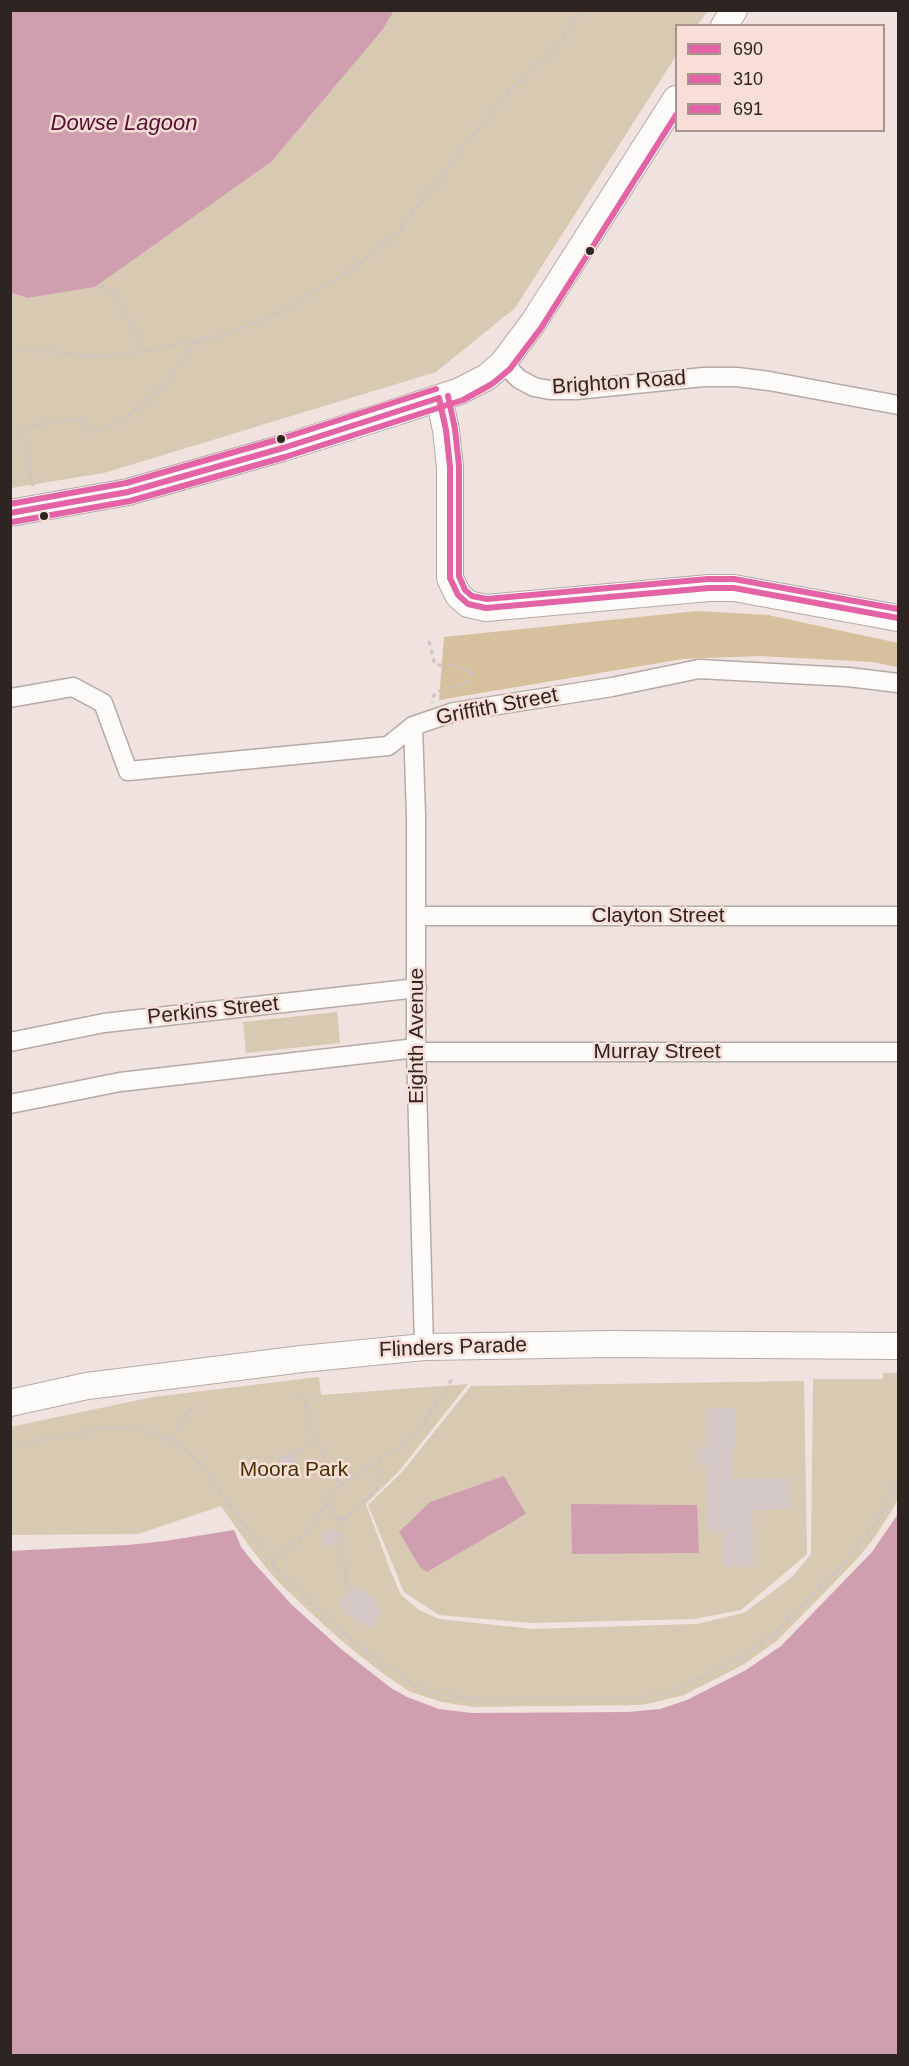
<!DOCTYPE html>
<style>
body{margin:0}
#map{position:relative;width:909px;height:2066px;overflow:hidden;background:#f0e2de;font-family:Helvetica,sans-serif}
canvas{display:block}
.frame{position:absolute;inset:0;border:12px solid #2e2421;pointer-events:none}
.legend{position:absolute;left:675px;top:24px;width:210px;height:108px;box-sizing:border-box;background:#f8ded6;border:2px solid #a7948e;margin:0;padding:8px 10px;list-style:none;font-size:18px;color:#2e2421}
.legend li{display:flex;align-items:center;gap:12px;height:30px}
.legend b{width:30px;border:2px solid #a7948e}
</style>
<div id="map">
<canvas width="909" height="2066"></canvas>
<div class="frame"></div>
<ul class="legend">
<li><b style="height:8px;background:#e463a4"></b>690</li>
<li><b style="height:8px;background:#e463a4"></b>310</li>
<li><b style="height:8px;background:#e463a4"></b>691</li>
</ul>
</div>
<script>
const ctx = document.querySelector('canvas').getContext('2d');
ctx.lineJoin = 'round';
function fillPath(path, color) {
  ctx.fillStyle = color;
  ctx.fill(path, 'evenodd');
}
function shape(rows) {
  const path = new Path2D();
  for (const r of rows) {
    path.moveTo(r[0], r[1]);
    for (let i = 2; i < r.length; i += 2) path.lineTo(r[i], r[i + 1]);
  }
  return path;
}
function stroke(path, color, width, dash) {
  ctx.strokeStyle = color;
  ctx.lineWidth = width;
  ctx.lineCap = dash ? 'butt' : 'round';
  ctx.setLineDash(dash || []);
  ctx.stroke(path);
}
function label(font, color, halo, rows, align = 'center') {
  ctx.font = font + ' Helvetica,sans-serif';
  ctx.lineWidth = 5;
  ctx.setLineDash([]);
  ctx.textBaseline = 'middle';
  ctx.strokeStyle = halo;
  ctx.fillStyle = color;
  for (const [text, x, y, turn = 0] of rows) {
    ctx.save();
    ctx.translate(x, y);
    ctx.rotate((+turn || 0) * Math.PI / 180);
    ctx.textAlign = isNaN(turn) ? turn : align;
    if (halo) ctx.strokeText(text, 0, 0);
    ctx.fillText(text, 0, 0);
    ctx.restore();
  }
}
fillPath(shape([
 [394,11,708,11,697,25,676,26,676,56,515,308,436,372,104,473,11,488,10,293,28,298,95,287,147,249,383,29],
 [337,1012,340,1043,246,1053,243,1022],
 [883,1373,898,1373,898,1499,881,1530,852,1565,777,1641,743,1665,723,1676,684,1695,659,1703,628,1706,472,1707,441,1702,410,1692,395,1683,345,1644,285,1589,257,1558,221,1506,138,1534,11,1535,10,1427,153,1397,319,1377,321,1395,468,1384,400,1470,366,1504,391,1572,401,1595,419,1610,439,1619,532,1629,696,1624,744,1613,792,1577,811,1554,813,1379,883,1379],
 [804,1381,807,1554,741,1610,693,1619,532,1623,439,1615,404,1592,368,1505,403,1471,471,1386],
 [504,1476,526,1515,419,1566,400,1532]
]), '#d8c9b3');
fillPath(shape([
 [697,611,768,615,898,643,898,667,872,662,759,656,683,659,439,700,444,637]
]), '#d7c09e');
fillPath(shape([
 [10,11,11,10,394,11,383,29,272,161,95,287,28,298,11,293],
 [504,1476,526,1514,427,1572,419,1566,399,1532,430,1502],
 [571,1504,697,1505,699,1553,572,1554],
 [898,1504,898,2055,11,2055,10,1551,128,1545,165,1541,234,1530,271,1578,343,1646,408,1694,456,1708,628,1708,659,1705,724,1678,778,1643,869,1550]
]), '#cf9faf');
fillPath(shape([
 [898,1501,898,1514,872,1552,781,1646,746,1670,687,1700,660,1709,628,1712,472,1713,439,1709,407,1697,391,1688,341,1649,292,1605,253,1562,241,1547,233,1527,235,1527,273,1577,321,1623,369,1664,410,1692,441,1702,472,1707,643,1705,684,1695,743,1665,777,1641,867,1549]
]), '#f0e2de');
fillPath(shape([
 [736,1408,736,1447,731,1447,732,1478,790,1478,791,1509,752,1510,754,1567,724,1567,723,1532,707,1532,706,1465,697,1466,697,1447,706,1446,705,1409],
 [291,1451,300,1466,287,1474,278,1458],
 [332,1527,342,1538,330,1548,321,1536],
 [356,1585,376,1602,382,1614,370,1630,363,1622,360,1625,344,1611,346,1609,338,1604]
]), '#d3c8c6');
const street = shape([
 [503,363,519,379,534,387,550,390,576,390,704,377,737,377,769,381,898,405],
 [10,698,73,687,103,703,128,771,388,746,413,726,454,712,612,687,699,669,848,677,898,683],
 [413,726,416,816,416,1048,424,1347],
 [417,916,898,916],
 [10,1042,104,1023,417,988],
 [10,1104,120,1082,416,1048,424,1052,898,1052]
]);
const secondary = shape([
 [724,26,734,10],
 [439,398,446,430,450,467,450,578,458,595,468,604,486,608,709,588,734,588,898,618],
 [10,513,128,492,283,448,390,414,460,391,487,377,503,363,533,323,676,99],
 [10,1403,87,1386,302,1359,424,1347,610,1344,898,1346]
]);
stroke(street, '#b5aaa6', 21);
stroke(secondary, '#b5aaa6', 28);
stroke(shape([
 [100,286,113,290,138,338,140,352],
 [10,348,104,357,149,350,220,336,277,313,346,273,396,234,500,101,558,46,583,10],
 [33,486,22,428,81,418,84,432,98,431,127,417,144,405,163,386,197,341],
 [429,641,435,665,449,665,472,672,465,683,436,692,432,699,432,703],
 [170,1440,193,1406],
 [10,1446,103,1428,125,1427,165,1437,180,1446,194,1457,272,1564,302,1595,349,1638,413,1685,442,1695,472,1699,643,1698,669,1692,720,1669,739,1658,772,1635,847,1560,874,1526,898,1482],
 [292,1454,318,1441],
 [339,1485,414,1437,452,1379],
 [327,1504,341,1521],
 [272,1564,311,1528,339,1485,309,1426,303,1394],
 [350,1590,346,1583,341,1521,370,1496,378,1485,379,1460]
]), '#cbc6c5', 3, [4.5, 4.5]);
stroke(street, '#fdfbfa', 18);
stroke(secondary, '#fdfbfa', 26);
stroke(shape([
 [439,398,446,430,450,467,450,578,458,595,468,604,486,608,709,588,734,588,898,618],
 [10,513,128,492,283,448,439,398]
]), '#e463a4', 6);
stroke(shape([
 [12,522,130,501,285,457,463,400,492,384,510,369,541,328,676,115]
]), '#e463a4', 6);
stroke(shape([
 [448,396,455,429,459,466,459,576,465,590,472,596,487,599,708,579,734,579,898,609],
 [10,504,126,483,280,439,436,389]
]), '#e463a4', 6);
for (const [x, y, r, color] of [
 [590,251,5,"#2e2421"],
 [281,439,5,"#2e2421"],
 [44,516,5,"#2e2421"]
]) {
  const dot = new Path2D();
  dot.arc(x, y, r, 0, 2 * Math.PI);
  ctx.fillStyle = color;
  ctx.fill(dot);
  stroke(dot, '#f8ded6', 2);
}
label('21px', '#2e2421', '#f8ded6', [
 ["Brighton Road",619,383,-4],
 ["Griffith Street",497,707,-11],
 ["Clayton Street",658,916],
 ["Perkins Street",213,1011,-6],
 ["Eighth Avenue",417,1036,-90],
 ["Murray Street",657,1052],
 ["Flinders Parade",453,1348,-2]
]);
label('21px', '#453100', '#f8ded6', [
 ["Moora Park",294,1470]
]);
label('italic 22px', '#580b34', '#f8ded6', [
 ["Dowse Lagoon",124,124]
]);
</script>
